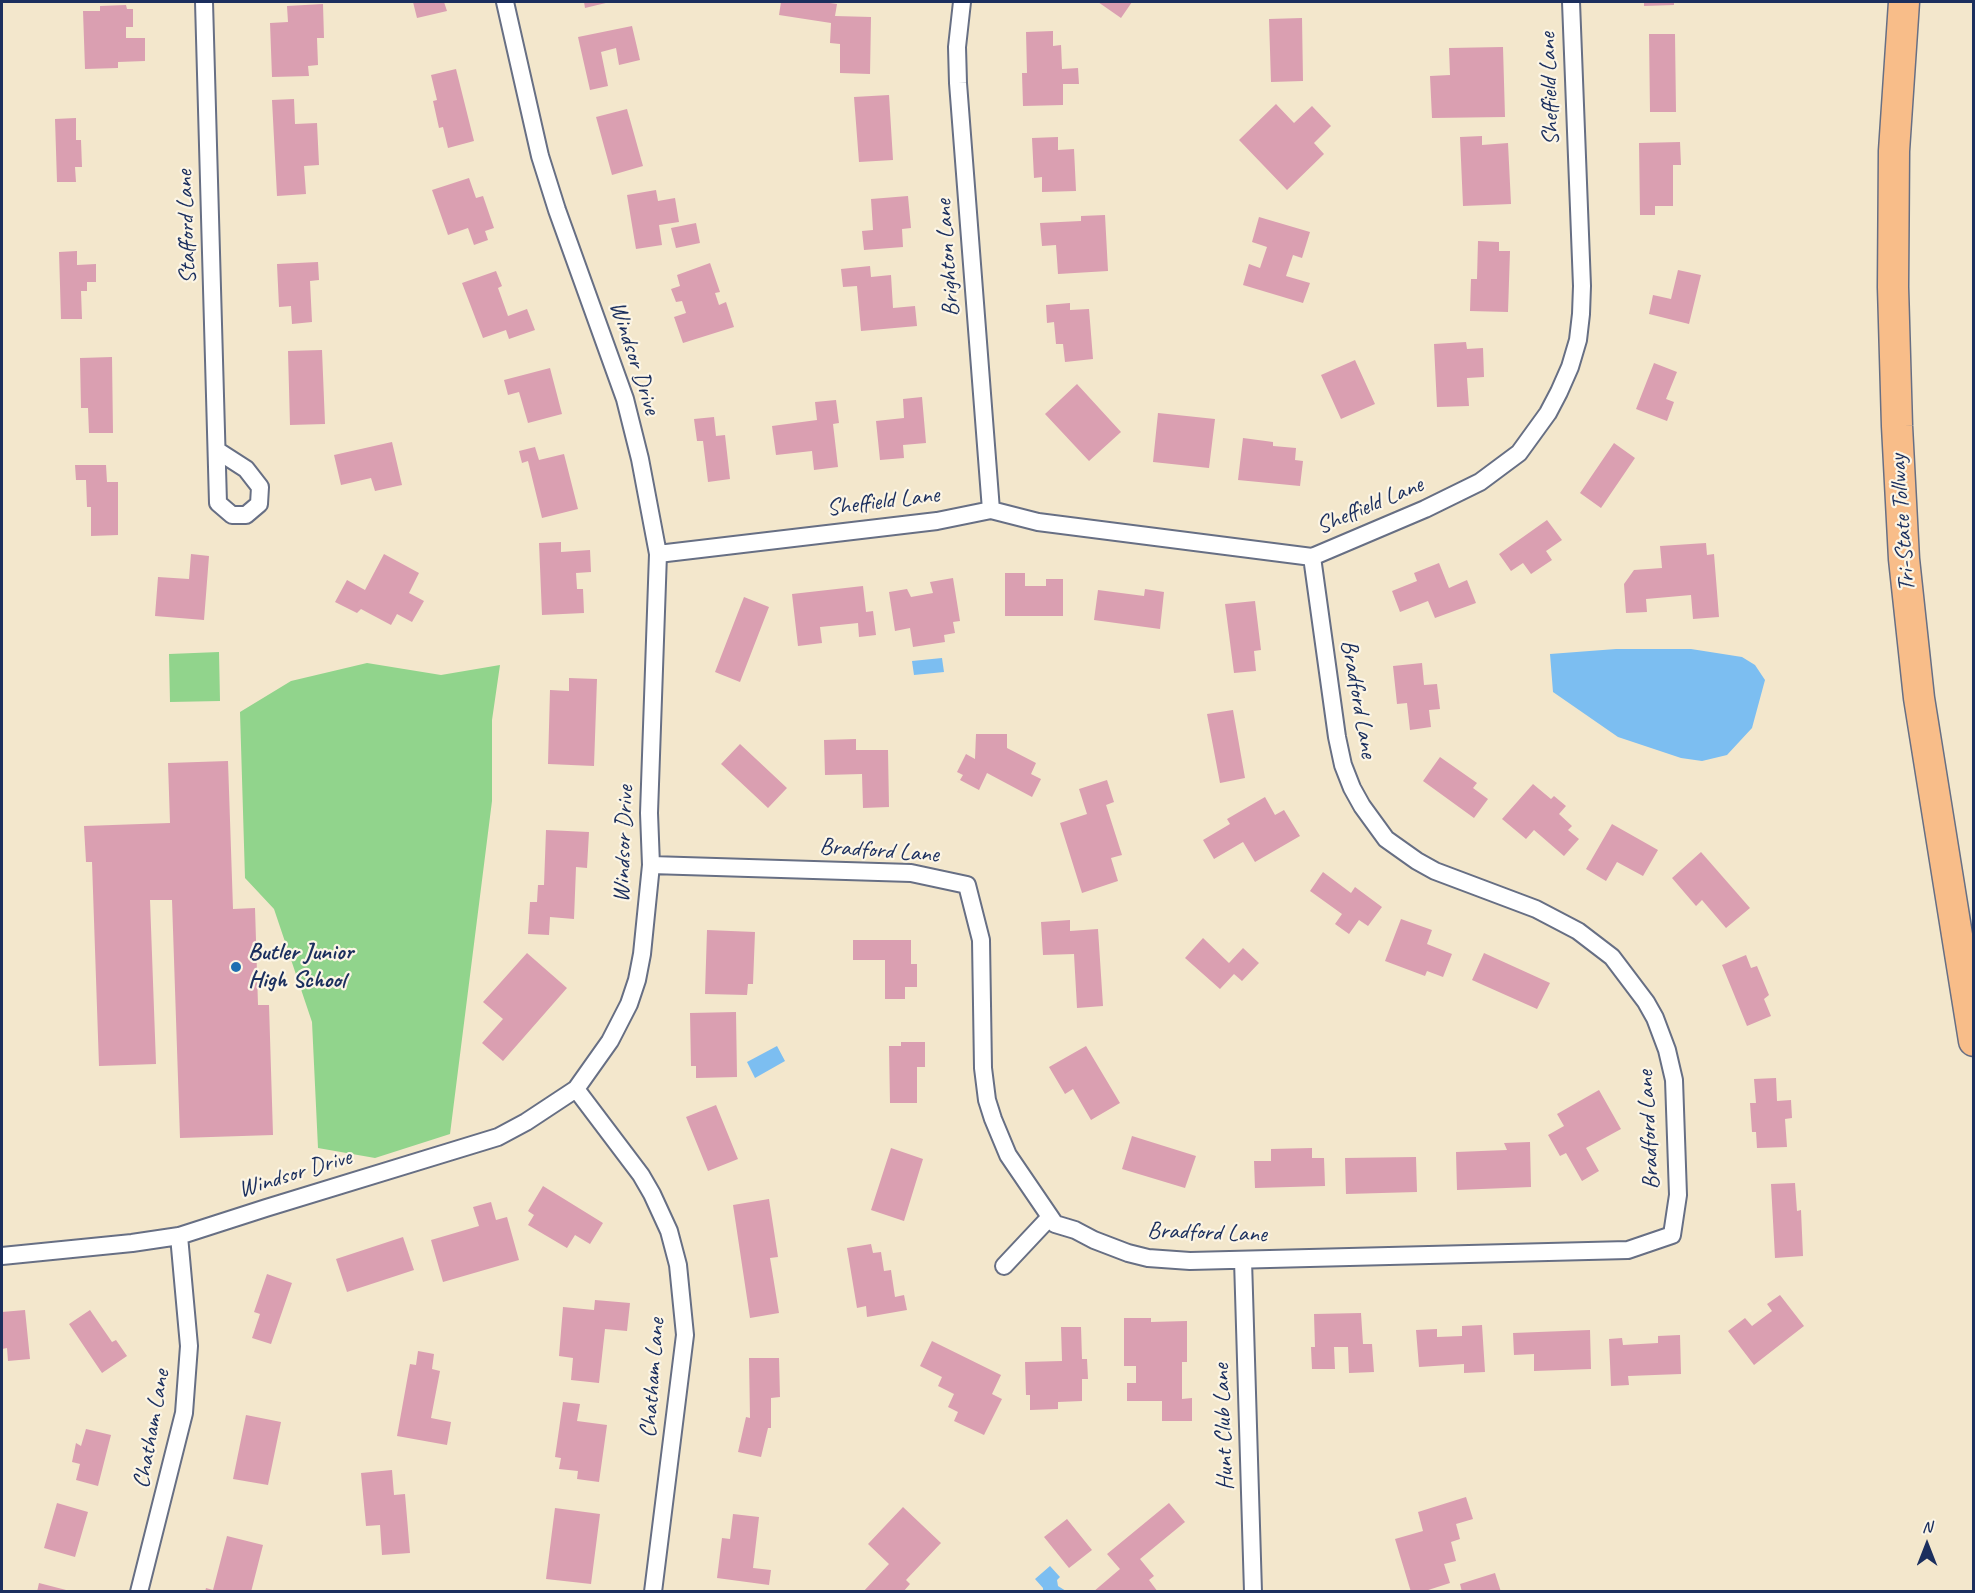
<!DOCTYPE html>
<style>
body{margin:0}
#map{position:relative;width:1975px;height:1593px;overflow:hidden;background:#f3e7cc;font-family:Caveat,sans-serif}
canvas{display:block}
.frame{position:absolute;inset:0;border:3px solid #1b2f5e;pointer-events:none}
.north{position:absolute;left:1897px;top:1515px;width:60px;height:60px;-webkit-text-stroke:4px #fcf5e5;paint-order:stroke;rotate:0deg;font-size:16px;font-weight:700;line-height:24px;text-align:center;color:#1b2f5e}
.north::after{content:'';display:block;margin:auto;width:21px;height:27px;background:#1b2f5e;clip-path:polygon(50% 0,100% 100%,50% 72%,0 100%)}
</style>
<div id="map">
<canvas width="1975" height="1593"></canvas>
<div class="frame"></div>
<div class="north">N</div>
</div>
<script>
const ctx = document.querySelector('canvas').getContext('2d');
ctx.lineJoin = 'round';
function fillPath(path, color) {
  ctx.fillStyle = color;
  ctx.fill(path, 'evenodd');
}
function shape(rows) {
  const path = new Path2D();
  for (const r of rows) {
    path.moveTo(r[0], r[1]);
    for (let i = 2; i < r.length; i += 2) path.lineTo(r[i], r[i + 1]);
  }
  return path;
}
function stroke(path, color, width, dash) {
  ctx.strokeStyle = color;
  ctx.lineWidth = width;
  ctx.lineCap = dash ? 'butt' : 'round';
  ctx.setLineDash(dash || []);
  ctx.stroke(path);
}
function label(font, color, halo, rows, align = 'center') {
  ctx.font = font + ' Caveat,sans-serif';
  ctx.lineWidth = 4.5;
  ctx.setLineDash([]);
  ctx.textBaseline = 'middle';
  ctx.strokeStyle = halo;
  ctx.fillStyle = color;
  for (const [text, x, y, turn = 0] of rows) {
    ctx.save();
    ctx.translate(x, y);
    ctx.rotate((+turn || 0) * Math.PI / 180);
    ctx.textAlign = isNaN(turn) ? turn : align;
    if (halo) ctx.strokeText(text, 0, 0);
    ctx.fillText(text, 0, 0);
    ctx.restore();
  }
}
fillPath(shape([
 [219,652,220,701,170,702,169,654],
 [367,663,441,675,500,665,492,720,492,801,450,1134,375,1158,318,1148,312,1022,274,909,245,878,240,712,291,681]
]), '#91d48c');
fillPath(shape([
 [1616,649,1691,649,1742,657,1755,665,1765,680,1752,728,1727,755,1702,761,1681,758,1618,737,1553,692,1550,654],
 [942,658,944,672,914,675,912,661],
 [777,1046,785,1061,755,1078,747,1062],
 [1050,1566,1060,1577,1057,1580,1058,1586,1066,1591,1043,1591,1043,1588,1035,1579]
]), '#7cbef1');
fillPath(shape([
 [413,2,444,2,447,11,417,18],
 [584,2,610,2,585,8],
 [781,2,823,2,837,4,835,16,871,17,870,74,840,73,840,44,830,43,831,23,779,15],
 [1098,2,1132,2,1121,18],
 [1644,2,1674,2,1674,5,1644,6],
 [323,4,324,38,317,38,318,65,308,66,309,76,272,77,270,23,288,22,287,6],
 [126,5,127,9,133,9,133,27,126,27,126,38,145,38,145,61,118,62,118,68,85,69,83,11,100,11,100,6],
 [1302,18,1303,81,1271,82,1269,19],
 [632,26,640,60,619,65,616,48,601,52,608,86,590,90,578,37],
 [1053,31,1053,46,1061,45,1062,69,1078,68,1079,84,1063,84,1063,105,1023,106,1022,73,1027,73,1026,32],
 [1649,34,1675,34,1676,112,1650,112],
 [1503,47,1505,117,1432,118,1430,76,1450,75,1449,48],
 [456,69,474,141,448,148,443,127,439,128,433,101,437,100,431,75],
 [889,95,893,160,859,162,854,97],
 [294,99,295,124,317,123,319,165,304,166,306,194,277,196,272,100],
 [1276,104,1294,123,1312,106,1331,126,1314,143,1324,154,1287,190,1239,140],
 [627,109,643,166,612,175,596,117],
 [76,118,76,140,81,140,82,167,75,167,76,182,57,182,55,119],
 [1482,136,1482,145,1508,143,1511,204,1463,206,1460,137],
 [1058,137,1058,150,1074,149,1076,191,1042,192,1042,177,1034,178,1032,138],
 [1680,142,1681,165,1673,165,1673,206,1655,206,1655,215,1640,215,1639,143],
 [469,178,476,198,483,196,494,228,485,231,488,240,474,245,468,228,448,235,432,190],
 [656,190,658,201,675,198,679,222,659,225,662,245,636,249,627,195],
 [908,196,911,228,902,229,903,247,864,250,862,231,873,230,871,199],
 [1105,215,1108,271,1058,274,1056,245,1042,246,1040,223,1081,221,1081,216],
 [1259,217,1310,232,1302,258,1293,255,1286,276,1310,283,1303,303,1243,285,1249,264,1260,268,1267,247,1252,242],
 [696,223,700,243,676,248,671,228],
 [1478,241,1499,242,1499,251,1510,251,1508,312,1470,311,1471,279,1477,279],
 [77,251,77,265,96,264,96,282,87,282,87,291,81,291,82,319,61,319,59,252],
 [318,262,319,280,310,281,312,322,292,324,291,306,279,307,277,264],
 [710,263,720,292,715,293,719,305,726,302,734,327,683,343,674,317,686,313,682,301,676,302,671,289,680,286,677,275],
 [870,266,871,277,891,275,893,308,915,306,917,326,861,331,857,286,843,287,841,269],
 [1678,270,1701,275,1689,324,1649,314,1653,295,1671,299],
 [496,271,502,286,498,288,508,316,527,309,535,330,509,339,506,330,483,338,462,283],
 [1070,303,1070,310,1089,309,1093,359,1065,362,1063,344,1056,344,1054,322,1047,323,1046,305],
 [1466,342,1467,349,1483,348,1484,377,1467,378,1469,406,1437,407,1434,344],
 [322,350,325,424,290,425,288,351],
 [112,357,113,433,89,433,88,408,81,408,80,358],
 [1355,360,1375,404,1341,419,1321,375],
 [1654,363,1677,372,1666,399,1674,402,1667,421,1636,409],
 [550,368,562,414,528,423,519,392,508,395,504,380],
 [1077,384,1121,432,1089,461,1045,414],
 [922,397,926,443,903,445,904,458,880,460,876,421,904,418,903,399],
 [836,400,839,423,833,424,838,467,814,470,812,451,776,455,772,426,817,420,815,402],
 [1158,413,1215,419,1209,468,1153,462],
 [714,417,716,436,725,435,730,479,708,482,703,441,697,441,694,419],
 [1243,438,1273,442,1273,446,1296,448,1295,460,1303,461,1300,486,1238,480],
 [392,442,402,485,375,491,371,478,341,485,334,455],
 [1614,443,1635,458,1601,508,1580,493],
 [535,447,539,460,564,454,578,509,542,518,528,461,522,463,519,451],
 [75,465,106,465,107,482,118,482,118,535,91,536,91,507,87,507,86,480,76,480],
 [1547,520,1562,540,1546,551,1552,560,1531,574,1523,563,1511,571,1499,554],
 [561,542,561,552,590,550,591,572,576,573,577,589,583,589,584,613,542,615,539,543],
 [1706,543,1707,555,1714,554,1719,617,1693,619,1691,595,1646,599,1647,612,1626,613,1624,584,1634,570,1662,568,1660,546],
 [191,554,209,556,204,620,155,616,158,577,189,579],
 [384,554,419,573,409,593,424,601,412,622,397,614,391,625,361,609,357,613,335,602,347,580,365,590],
 [1439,563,1449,588,1467,580,1476,603,1435,618,1428,601,1400,612,1392,591,1417,581,1414,573],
 [1005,573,1025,573,1025,586,1046,586,1046,579,1063,579,1063,616,1005,616],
 [953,578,960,621,953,622,955,633,944,635,945,642,913,647,910,628,895,631,889,592,907,589,911,597,933,593,930,582],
 [863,586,866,612,873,611,876,635,859,637,858,623,820,627,822,643,798,646,792,594],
 [1145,589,1164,592,1160,629,1094,620,1098,590,1144,596],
 [744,597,769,607,740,682,715,672],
 [1255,601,1261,650,1254,651,1256,671,1234,673,1225,604],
 [1422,663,1424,685,1437,684,1440,709,1429,710,1431,727,1410,730,1407,703,1397,704,1393,666],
 [569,678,597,679,594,766,548,764,550,690,569,691],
 [1233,710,1245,778,1220,783,1207,714],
 [976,734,1007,734,1007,748,1036,763,1031,774,1041,779,1032,797,987,773,979,790,960,780,963,775,957,772,966,754,975,759],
 [856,739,856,750,888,750,889,807,863,808,862,774,825,775,824,740],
 [740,744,787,788,768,808,721,764],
 [1440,757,1477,783,1473,788,1488,799,1474,818,1423,781],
 [228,761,233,909,255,908,258,1005,269,1005,273,1135,180,1138,172,900,150,900,156,1064,99,1066,92,862,86,862,84,826,170,823,168,763],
 [1107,780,1114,802,1106,805,1122,855,1111,858,1118,881,1082,893,1060,823,1087,814,1079,789],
 [1533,784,1551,799,1554,796,1566,806,1559,814,1572,826,1568,830,1579,839,1564,856,1534,830,1526,839,1502,819],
 [1265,797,1275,815,1284,810,1300,836,1255,862,1243,842,1214,859,1203,840,1230,824,1227,819],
 [1612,824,1658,850,1643,876,1617,862,1606,881,1586,869],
 [546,830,589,832,587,868,576,867,574,919,550,917,549,935,528,934,530,902,537,902,538,885,544,885],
 [1701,852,1750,908,1726,928,1702,900,1696,906,1672,878],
 [1323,872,1351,893,1355,887,1382,907,1368,926,1359,920,1349,934,1335,924,1342,914,1310,891],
 [1401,919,1432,930,1427,944,1452,954,1443,977,1427,971,1425,976,1385,961],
 [1070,920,1070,931,1098,929,1103,1006,1077,1008,1074,954,1043,955,1041,922],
 [707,930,755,932,753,984,748,984,747,995,705,994],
 [1203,938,1229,963,1243,948,1259,963,1242,981,1234,974,1220,989,1185,958],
 [853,940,911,940,911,964,917,964,917,987,905,987,905,999,885,999,885,960,853,960],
 [527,953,567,988,503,1061,482,1043,503,1019,483,1002],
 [1484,953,1550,983,1537,1009,1472,980],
 [1746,955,1751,968,1757,966,1769,995,1764,999,1771,1016,1747,1026,1722,965],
 [736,1012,737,1077,696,1078,696,1066,691,1066,690,1013],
 [901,1042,925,1042,925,1067,917,1067,917,1103,890,1103,889,1046,901,1046],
 [1086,1046,1120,1103,1091,1120,1073,1089,1065,1094,1049,1067],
 [1776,1078,1777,1101,1791,1100,1792,1118,1785,1119,1787,1147,1757,1148,1756,1132,1752,1132,1750,1103,1756,1103,1754,1079],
 [1599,1090,1621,1129,1586,1148,1599,1171,1582,1181,1566,1153,1560,1156,1548,1135,1564,1126,1557,1114],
 [716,1105,738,1159,708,1171,686,1117],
 [1132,1136,1196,1156,1185,1188,1122,1169],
 [1530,1142,1531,1187,1457,1190,1456,1152,1507,1150,1504,1143],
 [891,1148,923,1159,904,1221,871,1210],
 [1312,1148,1312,1158,1324,1158,1325,1186,1255,1188,1254,1161,1271,1161,1271,1149],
 [1416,1157,1417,1192,1346,1194,1345,1158],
 [1795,1183,1797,1211,1801,1210,1803,1256,1775,1258,1771,1184],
 [543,1186,603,1223,590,1244,575,1235,567,1248,528,1225,534,1215,528,1211],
 [769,1199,778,1257,770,1258,779,1313,750,1318,733,1205],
 [491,1202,496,1220,507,1217,519,1260,443,1282,431,1240,479,1226,473,1207],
 [403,1237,414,1270,347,1292,336,1259],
 [871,1244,873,1253,881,1252,884,1271,891,1270,895,1297,904,1295,907,1310,867,1317,866,1306,857,1308,847,1248],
 [267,1274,292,1283,271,1344,252,1338,260,1314,254,1312],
 [1780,1295,1804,1326,1754,1365,1728,1331,1745,1318,1752,1326,1772,1311,1767,1304],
 [595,1300,630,1303,627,1331,605,1329,599,1383,571,1380,573,1358,559,1356,563,1307,594,1310],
 [25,1310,30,1359,8,1361,7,1348,2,1349,2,1312],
 [90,1310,112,1342,116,1340,127,1356,102,1373,69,1324],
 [1361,1313,1363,1344,1372,1344,1374,1372,1349,1373,1348,1347,1334,1347,1335,1369,1312,1369,1311,1347,1315,1347,1314,1314],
 [1124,1318,1151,1318,1151,1322,1187,1321,1187,1362,1182,1362,1182,1399,1192,1398,1192,1421,1162,1421,1162,1401,1127,1401,1127,1383,1136,1383,1136,1366,1124,1366],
 [1482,1325,1485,1372,1464,1373,1464,1364,1419,1367,1416,1330,1437,1329,1437,1337,1462,1336,1462,1326],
 [1061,1327,1081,1327,1082,1359,1087,1359,1088,1379,1082,1379,1082,1401,1058,1402,1058,1409,1030,1410,1030,1395,1026,1395,1025,1362,1062,1361],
 [1590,1330,1591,1369,1534,1371,1534,1354,1514,1355,1513,1333],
 [1680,1335,1681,1374,1628,1376,1629,1385,1611,1386,1609,1339,1622,1338,1623,1345,1658,1343,1658,1336],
 [932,1341,1001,1375,992,1394,1002,1399,984,1435,954,1421,958,1412,948,1407,954,1394,938,1386,942,1377,920,1366],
 [418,1351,434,1354,432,1369,440,1371,431,1418,451,1422,447,1445,397,1436,410,1364,416,1365],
 [749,1358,779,1358,780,1397,771,1398,771,1428,768,1428,761,1457,738,1452,746,1417,750,1418],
 [563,1402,580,1404,577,1421,607,1425,599,1482,577,1479,578,1471,559,1469,561,1458,555,1457],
 [246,1415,281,1422,268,1485,233,1479],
 [86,1429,111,1435,98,1486,76,1480,80,1464,72,1462,76,1443,81,1446],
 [392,1470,394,1495,405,1494,410,1553,382,1555,380,1525,366,1526,361,1473],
 [1466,1497,1473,1519,1456,1524,1460,1539,1451,1542,1456,1561,1444,1564,1450,1583,1422,1592,1411,1592,1395,1539,1423,1531,1418,1512],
 [57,1503,88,1512,75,1557,44,1548],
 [1169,1503,1185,1522,1140,1559,1154,1576,1149,1580,1158,1592,1093,1592,1120,1569,1107,1554],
 [903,1507,941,1543,906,1580,910,1584,903,1592,863,1592,889,1564,868,1544],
 [555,1508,600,1514,591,1584,546,1579],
 [733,1514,759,1517,753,1568,771,1570,769,1585,717,1578,722,1538,730,1539],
 [1067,1519,1092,1550,1069,1568,1044,1537],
 [227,1536,263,1545,251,1592,205,1592,206,1588,213,1590],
 [1495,1573,1501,1592,1462,1592,1460,1584],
 [39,1583,70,1591,70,1592,37,1592]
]), '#da9fb1');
const minor = shape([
 [204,2,218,503,232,515,246,515,259,504,260,487,246,469,218,451],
 [962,2,957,47,958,83,991,510],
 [658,554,937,521,991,510,1038,522,1312,557,1425,509,1480,482,1519,453,1548,413,1559,392,1570,367,1578,340,1581,314,1582,286,1571,2],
 [651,865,911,873,967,885,981,940,983,1068,987,1100,993,1119,1008,1155,1055,1224,1075,1230,1094,1240,1128,1253,1148,1258,1190,1261,1628,1250,1672,1235,1678,1195,1674,1080,1667,1050,1655,1018,1646,1002,1612,957,1578,931,1536,909,1435,871,1417,861,1386,839,1362,806,1352,788,1343,765,1337,737,1312,557],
 [576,1089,641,1175,652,1194,669,1231,678,1265,685,1335,653,1592],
 [2,1256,132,1243,179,1236,266,1208,498,1137,526,1122,576,1089,610,1041,629,1004,637,980,642,954,651,865,649,813,658,554,640,459,625,399,557,210,540,156,505,2],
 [1243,1260,1253,1592],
 [1004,1266,1050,1217],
 [139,1592,184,1413,189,1346,179,1236]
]);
const motorway = shape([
 [1904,2,1894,151,1893,287,1897,426,1904,559,1919,698,1974,1041]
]);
stroke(minor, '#676f84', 20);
stroke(motorway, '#676f84', 33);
stroke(minor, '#fff', 16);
stroke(motorway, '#f8bd89', 30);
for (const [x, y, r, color] of [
 [236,967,6,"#1f6fb2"]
]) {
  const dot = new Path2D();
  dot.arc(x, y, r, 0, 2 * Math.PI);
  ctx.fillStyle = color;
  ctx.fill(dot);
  stroke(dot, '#fcf5e5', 2);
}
label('24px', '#1b2f5e', '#fcf5e5', [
 ["Sheffield Lane",1550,89,-92],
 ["Stafford Lane",187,227,-92],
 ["Brighton Lane",948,258,-94],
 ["Windsor Drive",634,358,72],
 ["Sheffield Lane",883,502,-7],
 ["Sheffield Lane",1370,506,-23],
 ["Tri-State Tollway",1903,523,-94],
 ["Bradford Lane",1358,699,80],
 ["Windsor Drive",624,844,-88],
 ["Bradford Lane",879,851,4],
 ["Bradford Lane",1649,1130,-93],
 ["Windsor Drive",295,1174,-17],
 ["Bradford Lane",1207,1233,2],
 ["Chatham Lane",653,1378,-86],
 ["Hunt Club Lane",1224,1427,-92],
 ["Chatham Lane",152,1429,-80]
]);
label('bold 24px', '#1b2f5e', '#fcf5e5', [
 ["Butler Junior",248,953],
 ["High School",248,981]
], 'left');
</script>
